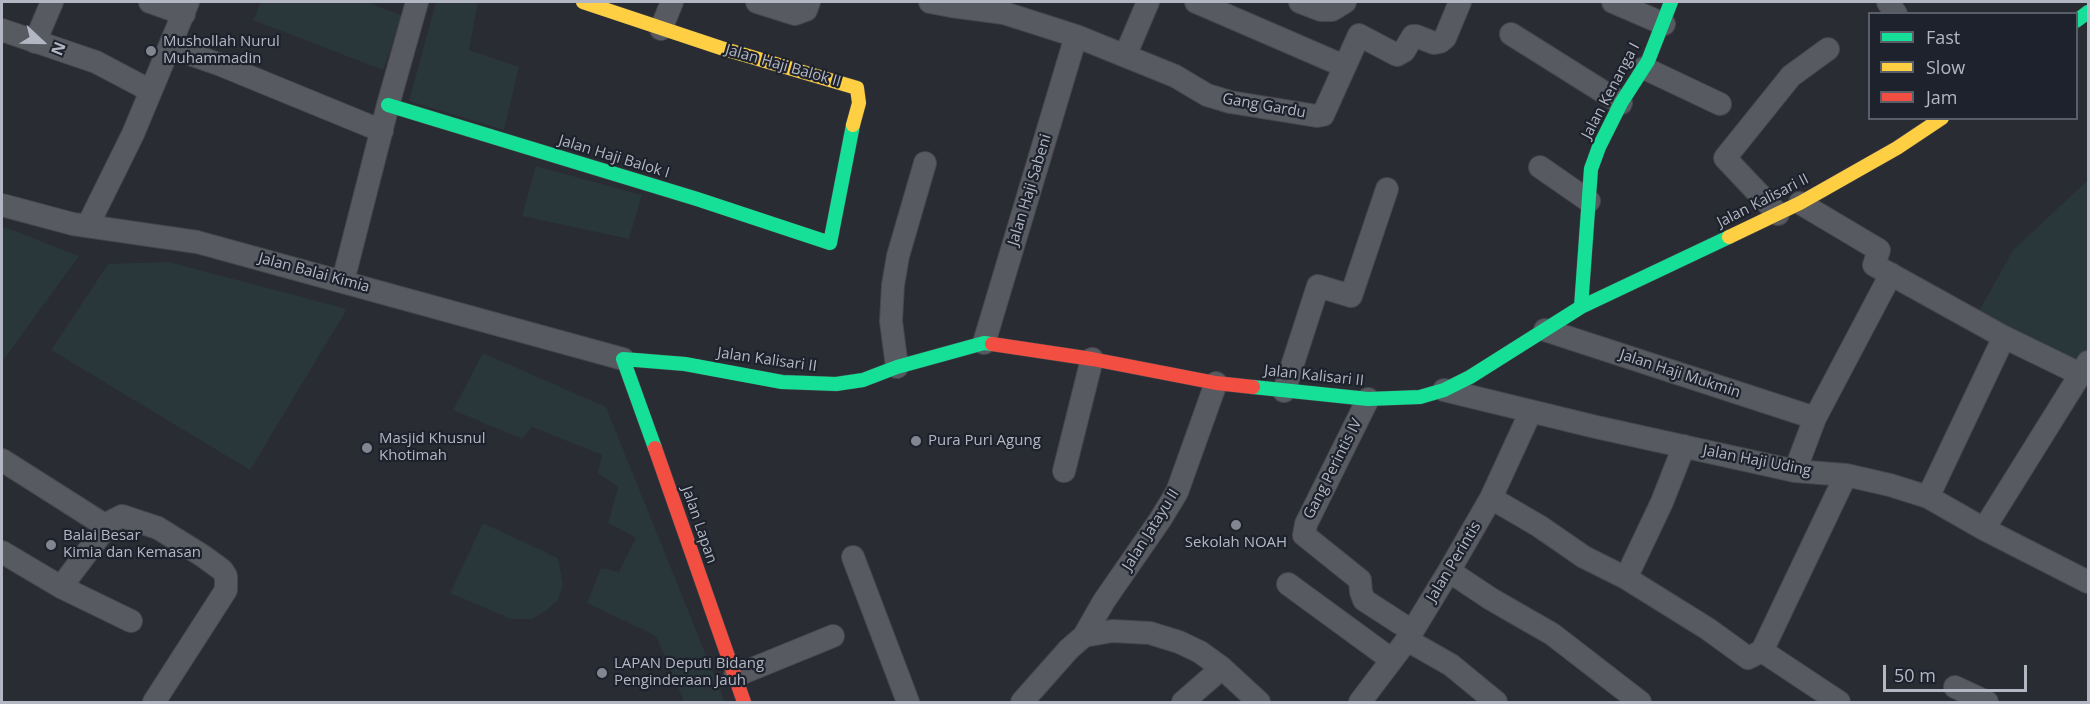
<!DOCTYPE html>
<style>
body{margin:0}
#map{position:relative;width:2090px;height:704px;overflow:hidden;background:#292c33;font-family:"Open Sans",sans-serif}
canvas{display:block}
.frame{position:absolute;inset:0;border:3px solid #b3b7c3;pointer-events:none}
.legend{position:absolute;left:1868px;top:12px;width:210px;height:108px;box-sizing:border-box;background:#1d222c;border:2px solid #595e68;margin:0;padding:8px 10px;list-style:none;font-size:18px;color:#b3b7c3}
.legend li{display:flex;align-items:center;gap:12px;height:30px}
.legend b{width:30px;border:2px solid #595e68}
.north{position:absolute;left:12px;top:12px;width:60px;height:60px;-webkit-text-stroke:4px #1d222c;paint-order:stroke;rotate:112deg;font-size:16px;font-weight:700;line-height:24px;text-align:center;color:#b3b7c3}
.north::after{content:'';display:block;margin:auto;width:21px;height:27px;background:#b3b7c3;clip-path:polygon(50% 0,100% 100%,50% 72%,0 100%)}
.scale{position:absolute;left:1883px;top:665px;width:144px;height:27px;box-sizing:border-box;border:3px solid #b3b7c3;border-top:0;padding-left:8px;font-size:18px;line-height:21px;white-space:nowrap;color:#b3b7c3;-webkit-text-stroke:4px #1d222c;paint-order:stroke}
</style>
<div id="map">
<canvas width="2090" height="704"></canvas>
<div class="frame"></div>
<ul class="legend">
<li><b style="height:8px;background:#16e098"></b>Fast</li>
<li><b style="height:8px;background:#ffcf43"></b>Slow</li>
<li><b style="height:8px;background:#f24e42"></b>Jam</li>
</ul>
<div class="north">N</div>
<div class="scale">50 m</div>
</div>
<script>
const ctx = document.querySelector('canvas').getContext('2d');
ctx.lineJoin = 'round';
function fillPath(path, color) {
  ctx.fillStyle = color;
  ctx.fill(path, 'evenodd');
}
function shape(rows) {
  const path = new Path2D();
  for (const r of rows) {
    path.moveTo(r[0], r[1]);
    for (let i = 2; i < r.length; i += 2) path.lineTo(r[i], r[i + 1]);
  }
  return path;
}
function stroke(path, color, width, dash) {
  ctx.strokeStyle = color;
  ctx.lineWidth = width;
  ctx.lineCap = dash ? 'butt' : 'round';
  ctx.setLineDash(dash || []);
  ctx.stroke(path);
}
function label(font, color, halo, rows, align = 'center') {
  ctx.font = font + ' "Open Sans",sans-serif';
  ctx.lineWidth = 4.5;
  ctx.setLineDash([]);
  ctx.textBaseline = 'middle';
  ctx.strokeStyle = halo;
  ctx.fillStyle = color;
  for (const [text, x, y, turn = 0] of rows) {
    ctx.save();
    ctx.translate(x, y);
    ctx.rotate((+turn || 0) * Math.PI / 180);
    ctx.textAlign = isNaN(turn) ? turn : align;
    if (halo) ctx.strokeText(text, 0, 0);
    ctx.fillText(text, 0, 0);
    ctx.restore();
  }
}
fillPath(shape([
 [261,2,367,2,403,16,383,70,253,20],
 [436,2,478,2,469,50,519,67,504,130,409,101],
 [536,166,642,195,629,239,522,216],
 [2088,180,2088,358,2083,365,2047,353,1979,311,2013,250],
 [2,226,79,256,2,362],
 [169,262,347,309,250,470,51,350,108,264],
 [483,353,606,407,725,702,682,702,683,699,656,636,587,603,601,568,619,572,636,538,608,523,618,487,598,473,602,455,532,427,522,439,453,410],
 [483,523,558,558,563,585,557,601,546,611,532,619,511,619,450,593]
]), '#29363a');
const street = shape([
 [150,2,184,14],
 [757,2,795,14,806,10,809,2],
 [930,2,951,6,1004,13,1076,36,1175,76,1207,95,1230,102,1317,116,1323,115,1359,35,1397,55,1404,51,1413,36,1416,36,1434,43,1440,42,1445,38,1460,2],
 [1196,2,1344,66],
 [1300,2,1321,10,1332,10,1345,2],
 [1613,2,1664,24],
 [1888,2,1896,14],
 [661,29,672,2],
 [2,30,96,62,151,91],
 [1511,34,1621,103],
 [35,42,52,2],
 [170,47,221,65,382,131],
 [1125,56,1148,2],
 [1644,68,1720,104],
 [1540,167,1589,201],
 [1800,203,1879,250,1874,265,2004,337,2080,374],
 [2,205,73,224,197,242,623,359],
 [1778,214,1725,158,1791,76,1828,49],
 [88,225,133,134,188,2],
 [343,281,388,105,417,2],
 [1545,330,1815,418],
 [984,343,1076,36],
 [897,367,891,321,893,285,898,256,925,163],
 [1444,390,1596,427,1795,471,1846,475,1890,485,1928,497,1984,529,2088,582],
 [1284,391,1318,286,1351,296,1387,189],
 [1368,399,1306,524,1304,535,1360,580,1361,592,1364,600,1412,631],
 [2,460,106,526],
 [1064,471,1092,359],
 [1795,471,1815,418,1891,274],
 [1928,497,2004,337],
 [1491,498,1539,526,1584,557,1626,578,1708,629,1748,658,1762,651],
 [1984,529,2088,362],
 [2,552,61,587,131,621],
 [853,557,908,702],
 [1449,571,1491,599,1552,634,1640,702],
 [1626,578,1662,502,1684,446],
 [1288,584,1392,660],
 [61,587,110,522,122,516,158,528,203,556,222,570,226,576,226,590,154,702],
 [1084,636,1104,601,1160,520,1177,492,1216,383],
 [1407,640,1451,665,1496,702],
 [1762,651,1846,475],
 [1762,651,1839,702],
 [735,676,833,636],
 [1955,687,1987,702],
 [1022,702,1069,649,1084,636,1112,631,1150,633,1179,642,1200,652,1222,668,1259,702],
 [1183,702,1222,668],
 [1360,702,1407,640,1449,571,1491,498,1531,411]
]);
const fast = shape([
 [2076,21,2088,12],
 [388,105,697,199,830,243,853,125],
 [1581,307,1591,169,1599,147,1621,103,1648,61,1671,2],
 [1253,387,1368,399,1420,397,1444,390,1470,377,1581,307,1729,237],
 [655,448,623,359,685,364,782,382,836,384,863,380,897,367,984,343,992,344]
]);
const slow = shape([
 [583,2,721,48,857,88,859,103,853,125],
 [1729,237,1800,203,1897,148,1942,118]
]);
const jam = shape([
 [992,344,1092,359,1216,383,1253,387],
 [655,448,744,702]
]);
stroke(street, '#45474c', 24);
stroke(fast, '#45474c', 15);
stroke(slow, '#45474c', 15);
stroke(jam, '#45474c', 15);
stroke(street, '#585a61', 22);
stroke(fast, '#16e098', 14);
stroke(slow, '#ffcf43', 14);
stroke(jam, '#f24e42', 14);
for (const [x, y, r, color] of [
 [151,51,6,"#838691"],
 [916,441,6,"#838691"],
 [367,448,6,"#838691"],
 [1236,525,6,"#838691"],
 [51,545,6,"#838691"],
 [602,673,6,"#838691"]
]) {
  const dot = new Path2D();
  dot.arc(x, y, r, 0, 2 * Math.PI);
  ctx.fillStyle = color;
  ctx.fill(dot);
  stroke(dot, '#1d222c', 2);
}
label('15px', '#b3b7c3', '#1d222c', [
 ["Mushollah Nurul",163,42],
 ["Muhammadin",163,59],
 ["Masjid Khusnul",379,439],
 ["Khotimah",379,456],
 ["Pura Puri Agung",928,441],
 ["Balai Besar",63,536],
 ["Kimia dan Kemasan",63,553],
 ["Sekolah NOAH",1236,543,"center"],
 ["LAPAN Deputi Bidang",614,664],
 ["Penginderaan Jauh",614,681]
], 'left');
label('15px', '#b3b7c3', '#1d222c', [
 ["Jalan Haji Balok II",783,66,16],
 ["Jalan Kenanga I",1611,91,-62],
 ["Gang Gardu",1264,106,10],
 ["Jalan Haji Balok I",614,157,17],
 ["Jalan Haji Sabeni",1030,190,-73],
 ["Jalan Kalisari II",1763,201,-27],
 ["Jalan Balai Kimia",314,273,15],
 ["Jalan Kalisari II",767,360,8],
 ["Jalan Haji Mukmin",1680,374,18],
 ["Jalan Kalisari II",1314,376,6],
 ["Jalan Haji Uding",1757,461,11],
 ["Gang Perintis IV",1333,469,-63],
 ["Jalan Lapan",699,525,71],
 ["Jalan Jatayu II",1151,530,-58],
 ["Jalan Perintis",1454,562,-59]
]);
</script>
